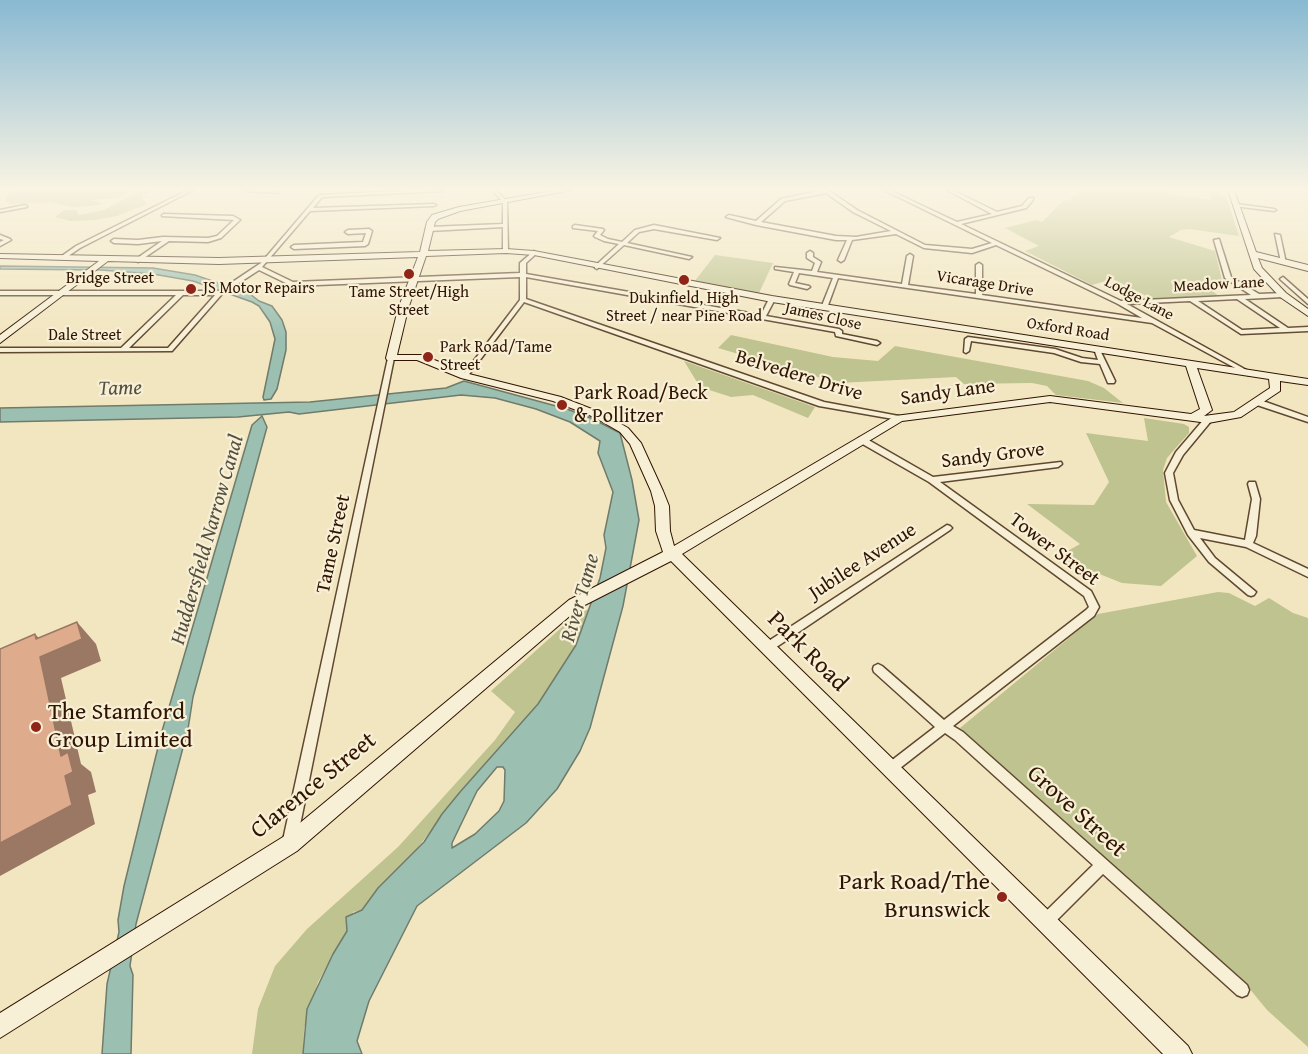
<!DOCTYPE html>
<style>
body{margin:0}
canvas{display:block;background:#f2e6c0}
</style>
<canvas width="1308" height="1054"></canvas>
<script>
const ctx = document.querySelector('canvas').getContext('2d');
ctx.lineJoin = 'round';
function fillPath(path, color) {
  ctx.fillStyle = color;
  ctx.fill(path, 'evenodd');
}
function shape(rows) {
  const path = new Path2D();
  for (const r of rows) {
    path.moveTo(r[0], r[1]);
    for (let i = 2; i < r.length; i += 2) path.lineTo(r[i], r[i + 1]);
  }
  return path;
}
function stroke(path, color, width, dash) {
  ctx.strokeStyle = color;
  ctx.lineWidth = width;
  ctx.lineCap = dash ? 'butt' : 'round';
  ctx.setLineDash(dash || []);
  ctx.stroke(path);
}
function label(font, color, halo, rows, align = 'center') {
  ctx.font = font + ' "Gentium Book Plus",serif';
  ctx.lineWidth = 4.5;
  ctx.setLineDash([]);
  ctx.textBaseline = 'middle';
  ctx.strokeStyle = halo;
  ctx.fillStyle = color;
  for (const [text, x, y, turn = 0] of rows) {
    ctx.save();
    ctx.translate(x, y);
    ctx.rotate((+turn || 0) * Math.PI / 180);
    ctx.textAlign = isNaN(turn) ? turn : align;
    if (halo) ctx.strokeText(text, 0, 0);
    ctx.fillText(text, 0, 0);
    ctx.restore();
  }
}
fillPath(shape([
 [17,190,132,190,118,198,89,200,102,203,98,205,73,207,49,202,11,204,5,202,8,194],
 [141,190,155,190,144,194,142,198,147,204,117,216,95,220,70,221,55,217,64,210,76,210,79,215,104,210],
 [1082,190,1166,190,1167,194,1212,200,1210,191,1226,196,1239,236,1189,229,1181,230,1169,237,1215,251,1222,280,1201,283,1219,296,1150,298,1113,279,1092,285,1025,251,1039,246,1005,228,1037,220,1042,222,1064,200,1068,201],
 [715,255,773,263,759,293,694,282],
 [731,335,833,357,878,361,895,346,1088,381,1104,388,1123,403,1056,395,1047,386,1032,383,964,384,956,377,838,383,718,348],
 [684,361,815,407,808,418,753,395,731,397,700,387],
 [1144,418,1184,424,1189,427,1189,433,1167,458,1163,470,1166,502,1197,556,1161,586,1122,583,1057,557,1080,544,1027,504,1094,505,1109,482,1086,433,1148,441],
 [1218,592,1229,593,1255,606,1269,598,1293,613,1308,618,1308,1047,1267,1010,1249,988,960,728,1098,614],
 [590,608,576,645,538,704,460,792,410,858,378,888,362,910,353,912,347,931,318,982,304,1029,303,1054,252,1054,258,1009,275,966,307,929,398,847,495,740,515,712,491,691,571,619]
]), '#bfc38f');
const water = shape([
 [0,266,153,268,195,275,250,294,259,301,272,306,282,320,286,332,286,350,277,389,271,399,264,400,263,397,275,339,270,322,259,306,252,302,193,281,153,274,101,270,0,269,0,266],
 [464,381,567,409,591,418,620,433,632,480,639,520,623,606,590,728,580,751,557,789,526,823,417,906,369,1001,357,1041,362,1054,303,1054,307,1009,333,954,347,931,346,917,362,910,378,888,424,842,442,814,460,792,538,704,576,645,600,578,606,548,604,535,613,492,598,453,600,441,570,422,536,409,495,398,461,395,299,414,289,412,238,417,0,422,0,408,310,402,446,388,464,381],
 [497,767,503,767,505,770,504,801,499,811,475,834,452,848,452,843,477,791,497,767],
 [262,416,267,427,193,697,188,729,136,924,130,966,133,975,131,1054,102,1054,107,984,119,932,118,920,124,886,162,731,252,425,262,416]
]);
fillPath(water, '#9bc0b2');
stroke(water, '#707b6b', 1.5);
const street = shape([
 [188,190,193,190,80,248,64,259,59,258,76,246,188,190],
 [245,190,264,190,279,192,277,193,247,191,245,190],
 [419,190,444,190,442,191,322,197,313,208,434,204,436,205,434,206,310,211,262,267,293,282,520,273,520,263,534,251,537,253,526,263,526,274,761,315,769,299,772,297,775,299,766,316,839,329,842,331,842,334,877,341,880,343,877,345,836,336,835,332,526,277,526,299,824,402,899,416,903,418,899,420,819,406,524,302,467,377,463,377,463,375,520,300,520,277,292,286,259,270,222,294,172,351,0,352,0,348,121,348,176,295,0,295,0,291,219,291,261,263,319,195,419,190],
 [183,295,215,295,168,348,129,348,183,295],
 [492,190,496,190,507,202,508,252,503,251,503,227,429,231,426,229,429,227,503,224,503,202,492,190],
 [823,190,828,190,857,210,925,245,972,249,992,243,884,190,889,190,957,222,992,214,947,190,952,190,997,212,1022,206,1029,198,1033,198,1033,200,1026,208,961,224,1121,301,1251,295,1225,278,1214,240,1219,239,1231,277,1259,294,1283,293,1286,295,1283,297,1245,299,1288,328,1308,327,1308,331,1241,334,1190,301,1127,304,1250,372,1252,373,1248,375,1152,323,838,278,827,308,822,309,821,308,833,278,799,273,795,283,809,286,810,287,807,289,790,285,789,284,794,272,775,269,775,267,812,271,815,263,807,258,807,253,810,251,813,253,813,257,821,262,817,272,902,284,907,256,910,254,913,256,908,285,976,294,976,265,979,263,982,265,982,295,1142,318,1118,304,996,245,972,253,924,248,896,234,852,240,844,260,841,262,838,260,847,240,836,240,756,225,726,217,729,215,756,221,781,199,823,190],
 [826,193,853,212,891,231,856,237,836,236,761,222,785,201,826,193],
 [1237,299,1280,328,1242,330,1198,301,1237,299],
 [1236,204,1274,209,1276,210,1274,211,1234,206,1234,204,1236,204],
 [25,205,27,206,27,207,0,212,0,210,25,205],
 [164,214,233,216,240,220,221,238,208,242,169,241,138,262,136,261,136,259,162,241,138,244,114,243,111,241,114,239,138,240,163,237,208,238,217,236,234,220,162,216,162,215,164,214],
 [575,225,603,229,604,230,600,235,608,239,622,242,635,230,654,225,720,238,717,240,654,229,639,232,627,243,692,257,689,259,624,245,597,269,595,268,595,266,619,244,604,241,595,237,594,236,598,231,573,228,573,226,575,225],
 [369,229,372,231,368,244,365,246,294,249,291,247,294,245,363,242,366,233,348,234,345,232,348,230,369,229],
 [1275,234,1280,235,1286,263,1281,262,1275,234],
 [0,235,10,239,11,240,0,246,0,242,4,240,0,239,0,235],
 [1283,277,1308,299,1308,304,1281,280,1280,279,1283,277],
 [968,337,1055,349,1082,358,1098,360,1094,349,1095,348,1099,348,1115,381,1114,383,1108,383,1100,364,1081,362,1054,353,971,341,969,351,966,353,964,352,965,339,968,337],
 [391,356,394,358,297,840,295,845,290,847,285,845,283,840,388,358,391,356],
 [1254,400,1260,400,1308,417,1308,422,1254,404,1254,400],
 [1205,418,1208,418,1212,420,1183,455,1173,473,1178,500,1194,530,1245,540,1252,499,1248,484,1249,482,1255,482,1260,499,1256,536,1253,543,1308,569,1308,577,1246,547,1200,538,1215,558,1256,592,1254,595,1251,596,1248,595,1209,562,1188,535,1170,500,1165,473,1176,452,1205,418],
 [859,438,865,438,933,477,1061,462,1062,464,1058,467,940,482,1091,591,1099,607,1094,616,953,726,963,732,1247,985,1249,990,1247,995,1242,997,1237,995,1103,874,1051,926,1046,928,1041,926,1039,921,1041,916,1093,865,955,740,945,733,895,772,891,774,887,772,885,768,887,764,935,727,874,672,873,669,874,666,878,664,882,666,944,720,1086,610,1089,607,1084,596,929,482,859,442,858,440,859,438],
 [947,525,950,526,952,528,950,530,772,650,768,651,764,650,763,647,764,644,947,525]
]);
const secondary = shape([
 [558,190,572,190,460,211,438,219,435,222,428,251,506,249,534,251,772,296,1308,379,1308,385,1280,381,1280,391,1241,417,1208,423,1050,402,902,421,682,554,1188,1046,1192,1054,1163,1054,671,561,579,608,297,851,0,1038,0,1013,283,837,569,600,663,552,656,531,655,506,651,491,630,444,620,432,594,417,553,401,461,378,417,360,387,360,386,358,398,309,418,257,219,264,108,261,0,343,0,335,99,261,0,258,0,254,219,258,420,252,427,222,432,215,459,207,558,190],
 [506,253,534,255,772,302,1186,366,1200,409,1191,414,1050,396,895,416,674,546,670,531,669,506,663,491,641,443,628,428,602,413,561,397,469,374,422,355,397,355,408,309,426,256,506,253],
 [1197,368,1269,379,1270,388,1234,412,1204,416,1212,410,1197,368],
 [1228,190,1234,190,1256,252,1308,265,1308,271,1258,258,1262,268,1286,293,1308,309,1308,316,1280,297,1254,269,1228,190]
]);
stroke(street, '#604830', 3);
stroke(secondary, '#2f1400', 2);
fillPath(street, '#f7efd6');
fillPath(secondary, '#f7efd6');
fillPath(shape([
 [77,622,96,644,101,661,61,678,81,764,91,772,96,792,88,795,95,824,0,876,0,843,61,756,35,634,52,652]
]), '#9b7863');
const building = shape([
 [77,622,82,639,40,657,61,756,68,752,73,772,65,776,72,805,0,843,0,649,35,634,36,639,77,622]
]);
fillPath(building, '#deab8d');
stroke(building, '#9b7863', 1.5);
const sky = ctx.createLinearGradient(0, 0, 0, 337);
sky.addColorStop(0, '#89b9d2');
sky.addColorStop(0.56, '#f9f4e3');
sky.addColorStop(1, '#f9f4e300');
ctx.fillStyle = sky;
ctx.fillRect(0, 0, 1308, 337);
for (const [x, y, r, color] of [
 [409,274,6,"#8f2418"],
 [684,280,6,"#8f2418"],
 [191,289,6,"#8f2418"],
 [428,357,6,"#8f2418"],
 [562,405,6,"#8f2418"],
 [36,727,6,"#8f2418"],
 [1002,897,6,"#8f2418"]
]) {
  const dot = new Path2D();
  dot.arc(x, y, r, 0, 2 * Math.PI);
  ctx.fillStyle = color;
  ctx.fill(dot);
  stroke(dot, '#f7efd6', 2);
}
label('16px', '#2f1400', '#f7efd6', [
 ["Bridge Street",110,279],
 ["Vicarage Drive",985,284,9],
 ["Meadow Lane",1219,285,-3],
 ["Lodge Lane",1139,299,28],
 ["James Close",823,317,13],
 ["Oxford Road",1068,330,9],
 ["Dale Street",85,336]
]);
label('16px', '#2f1400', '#f7efd6', [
 ["JS Motor Repairs",203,289],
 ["Tame Street/High",409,293,"center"],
 ["Street",409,311,"center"],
 ["Dukinfield, High",684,299,"center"],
 ["Street / near Pine Road",684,317,"center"],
 ["Park Road/Tame",440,348],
 ["Street",440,366]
], 'left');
label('20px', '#2f1400', '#f7efd6', [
 ["Belvedere Drive",799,376,17],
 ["Sandy Lane",948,393,-8],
 ["Sandy Grove",993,456,-7],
 ["Tame Street",334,544,-78],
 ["Tower Street",1054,550,37],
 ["Jubilee Avenue",863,562,-33]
]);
label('20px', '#2f1400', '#f7efd6', [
 ["Park Road/Beck",574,394],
 ["& Pollitzer",574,417]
], 'left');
label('italic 21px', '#55503e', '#f7efd6', [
 ["Tame",120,389,-1],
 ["Huddersfield Narrow Canal",208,540,-74],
 ["River Tame",581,598,-74]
]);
label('24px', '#2f1400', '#f7efd6', [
 ["Park Road",807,652,45],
 ["Clarence Street",314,786,-39],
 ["Grove Street",1076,812,42]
]);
label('24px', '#2f1400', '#f7efd6', [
 ["The Stamford",48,713],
 ["Group Limited",48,741],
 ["Park Road/The",990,883,"right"],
 ["Brunswick",990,911,"right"]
], 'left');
</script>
